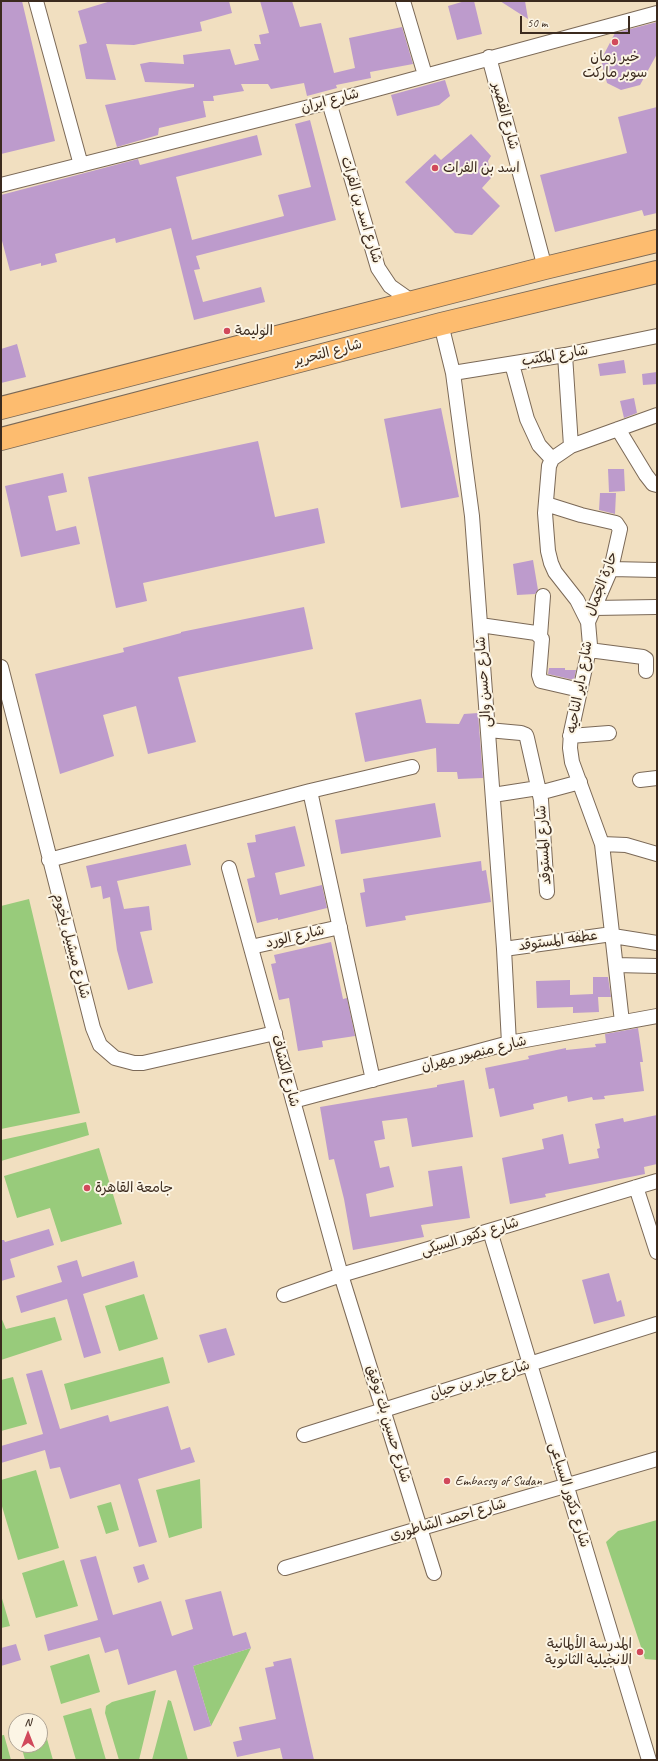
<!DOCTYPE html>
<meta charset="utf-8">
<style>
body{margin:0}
#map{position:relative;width:658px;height:1761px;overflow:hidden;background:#f1dfc0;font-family:Caveat,sans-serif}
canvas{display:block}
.frame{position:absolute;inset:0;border:2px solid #3b2a1e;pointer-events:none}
.north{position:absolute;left:8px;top:1713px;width:40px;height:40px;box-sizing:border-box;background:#fcf5e5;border:1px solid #afa495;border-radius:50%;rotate:0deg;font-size:11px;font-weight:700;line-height:16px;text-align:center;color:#3b2a1e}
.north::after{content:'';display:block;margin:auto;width:14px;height:18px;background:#d1495b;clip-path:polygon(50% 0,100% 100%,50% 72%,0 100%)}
.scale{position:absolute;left:520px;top:16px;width:110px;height:18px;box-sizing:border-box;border:2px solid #3b2a1e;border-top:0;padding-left:5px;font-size:12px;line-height:14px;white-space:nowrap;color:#3b2a1e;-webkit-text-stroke:3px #fcf5e5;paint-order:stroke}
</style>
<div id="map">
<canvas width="658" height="1761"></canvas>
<div class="frame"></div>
<div class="north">N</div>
<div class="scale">50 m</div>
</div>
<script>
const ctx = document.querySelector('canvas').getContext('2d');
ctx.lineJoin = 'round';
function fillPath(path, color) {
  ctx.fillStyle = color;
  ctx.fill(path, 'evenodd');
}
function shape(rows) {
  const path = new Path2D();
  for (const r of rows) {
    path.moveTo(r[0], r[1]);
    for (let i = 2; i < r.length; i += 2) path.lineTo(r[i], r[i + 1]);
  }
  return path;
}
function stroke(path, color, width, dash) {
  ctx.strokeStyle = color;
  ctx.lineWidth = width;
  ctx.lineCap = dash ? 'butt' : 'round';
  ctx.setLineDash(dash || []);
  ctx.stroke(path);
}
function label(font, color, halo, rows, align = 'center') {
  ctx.font = font + ' Caveat,"Playpen Sans Arabic",sans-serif';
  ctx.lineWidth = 4;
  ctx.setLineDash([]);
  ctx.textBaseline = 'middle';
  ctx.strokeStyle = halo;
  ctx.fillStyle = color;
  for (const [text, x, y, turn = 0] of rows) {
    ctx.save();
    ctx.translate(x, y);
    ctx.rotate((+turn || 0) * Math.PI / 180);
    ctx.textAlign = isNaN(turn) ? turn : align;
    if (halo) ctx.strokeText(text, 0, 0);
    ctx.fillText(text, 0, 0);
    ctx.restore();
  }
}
fillPath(shape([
 [29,899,80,1113,1,1129,1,906],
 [86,1122,89,1135,1,1161,1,1140],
 [99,1148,122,1224,61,1242,50,1208,17,1218,4,1176],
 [144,1294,158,1339,119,1351,105,1306],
 [1,1317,6,1329,55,1317,62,1340,1,1360],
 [163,1357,170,1383,71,1410,64,1384],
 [13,1377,27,1424,1,1431,1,1380],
 [36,1470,59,1548,18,1560,1,1503,1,1480],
 [200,1479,202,1528,169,1538,156,1490],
 [111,1502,119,1530,106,1534,97,1506],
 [657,1520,657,1660,645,1659,606,1542,618,1531],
 [64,1560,78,1606,36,1618,22,1573],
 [1,1595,10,1626,1,1628],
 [251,1648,211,1726,193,1666],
 [89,1654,100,1692,61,1704,50,1666],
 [156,1690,139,1760,119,1760,105,1713,106,1706,112,1702],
 [168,1700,171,1701,188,1760,152,1760],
 [91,1708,106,1760,76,1760,63,1716],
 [43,1725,53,1760,25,1760,21,1745,40,1745,40,1726],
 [3,1735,4,1735,11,1760,1,1760,1,1736]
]), '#98cb7b');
fillPath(shape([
 [1,1,22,1,55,141,1,154],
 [111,1,229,1,232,13,200,22,202,31,134,45,106,44,116,80,86,79,79,45,87,43,78,11],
 [260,1,292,1,300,27,321,23,334,73,355,68,349,38,402,27,413,64,370,72,371,78,336,85,337,88,307,96,304,83,271,89,268,84,241,84,244,91,213,96,214,101,203,101,206,117,159,128,158,135,117,147,105,105,194,87,194,84,145,82,140,64,150,62,184,64,183,55,230,49,235,65,259,60,254,44,261,44,259,35,269,33],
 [465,1,474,1,482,34,457,40,448,6],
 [500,1,525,1,528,19],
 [657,22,657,54,640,85,621,90,607,83,601,60,615,33],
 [445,80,450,96,439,105,397,116,391,95],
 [657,107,657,213,644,216,642,210,555,232,540,175,627,153,618,117],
 [310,120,336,220,196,256,200,269,194,270,203,302,261,287,265,302,194,320,171,228,116,243,115,238,55,254,57,262,41,266,41,263,10,271,1,237,1,195,138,159,140,165,257,135,262,155,176,177,192,240,284,216,278,195,311,187,295,124],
 [471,134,491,156,488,161,491,178,482,188,500,206,472,235,455,233,405,182,435,154,441,160],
 [17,344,26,377,1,383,1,349],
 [624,360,626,373,600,376,598,364],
 [657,372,657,384,643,385,642,374],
 [634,398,637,413,624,418,620,401],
 [441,408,459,497,401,508,384,419],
 [258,441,275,517,318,508,325,543,143,583,147,601,116,608,88,477],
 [608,469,624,469,625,491,609,492],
 [63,473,67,492,48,496,56,531,76,526,80,544,21,557,5,486],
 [600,493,616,493,615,514,599,510],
 [533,560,538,590,535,594,517,595,513,564],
 [304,607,313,649,178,677,196,742,148,754,136,706,103,715,114,756,60,774,35,674,124,652,123,648,181,633,181,632],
 [549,668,565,668,565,670,576,670,574,680,548,674],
 [421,699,426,723,459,724,464,714,478,713,483,778,458,779,457,772,437,772,436,748,365,762,355,713],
 [435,803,441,837,341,854,335,820],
 [295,826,305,866,275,873,280,895,322,885,327,908,278,920,278,918,257,923,247,879,255,877,247,843,256,842,255,835],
 [186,844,191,865,117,881,124,909,149,906,152,930,140,932,153,983,128,990,117,950,110,897,103,899,101,886,91,888,86,866],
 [481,861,482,871,486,870,491,902,405,916,406,920,366,927,360,893,365,892,363,879],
 [331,942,343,999,347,998,355,1036,322,1041,323,1047,298,1051,289,998,279,1000,271,964,276,963,274,955],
 [593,977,608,977,611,997,598,997,599,1012,573,1013,573,1007,537,1008,536,981,570,980,570,995,593,994],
 [638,1028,643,1062,640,1062,644,1091,604,1096,605,1099,593,1100,592,1097,568,1102,567,1096,533,1104,534,1109,500,1117,494,1088,489,1089,485,1068,529,1059,528,1056,566,1048,566,1050,596,1047,595,1044,606,1043,605,1034],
 [464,1080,473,1137,412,1147,407,1118,382,1121,385,1139,374,1141,380,1168,389,1166,394,1187,366,1194,370,1217,433,1206,428,1171,462,1166,470,1218,421,1225,424,1237,353,1250,344,1199,334,1159,329,1160,320,1107,437,1087,437,1085],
 [657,1115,657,1164,644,1167,645,1174,545,1194,546,1197,510,1204,502,1158,544,1149,542,1139,563,1134,569,1164,599,1158,597,1149,600,1148,595,1124,623,1118,624,1122],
 [49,1229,54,1245,10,1259,15,1277,1,1281,1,1240,4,1240,5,1242],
 [77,1260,82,1277,134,1261,138,1277,83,1294,101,1353,84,1358,67,1299,21,1313,16,1296,62,1282,57,1266],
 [609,1273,617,1302,621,1300,625,1316,594,1324,582,1280],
 [226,1328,235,1355,208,1363,199,1335],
 [42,1370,60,1429,108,1415,110,1422,168,1406,181,1450,190,1447,195,1462,138,1479,157,1542,139,1547,120,1484,70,1499,60,1467,50,1469,45,1450,1,1463,1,1446,43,1434,26,1374],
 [96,1556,113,1615,161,1601,172,1636,193,1629,185,1600,221,1591,233,1636,246,1632,251,1648,193,1666,211,1726,194,1731,176,1670,128,1685,118,1649,105,1653,100,1637,48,1651,44,1635,98,1620,80,1560],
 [144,1564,149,1579,138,1583,133,1567],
 [16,1644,21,1660,1,1666,1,1648],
 [291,1658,314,1760,283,1760,280,1748,237,1757,233,1742,242,1740,239,1727,276,1719,265,1668,274,1666,273,1662]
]), '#bd9bcc');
const street = shape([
 [36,1,81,165],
 [403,1,425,75],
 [489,57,545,268],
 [329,102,378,268,390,286,407,298,416,302],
 [1,185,329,102,657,13],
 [441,324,453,373,472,516,504,949,509,1043],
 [565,355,571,446,552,459,549,466,545,513,548,551,551,563,555,572,577,600,588,622,590,645,571,732,570,748,572,762,602,844,622,1022],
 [512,364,527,419,539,445,552,459],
 [453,373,565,355,657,336],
 [618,429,646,475,653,484,657,485],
 [571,446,657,415],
 [546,504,581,515,616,523,620,529,611,569,588,622],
 [611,569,657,570],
 [594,608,656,607],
 [480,625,536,633,542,639,539,675,541,681,580,690],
 [540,636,543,596],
 [589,650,643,657,646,659,646,671],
 [1,667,93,1028,100,1045,115,1058,134,1063,143,1063,275,1033],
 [488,730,521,733,526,735,527,738,541,800,547,892],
 [570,736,609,733],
 [640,780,657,778],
 [310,791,373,1080],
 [539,793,580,782],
 [493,795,538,788],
 [602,844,626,845,657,854],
 [49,860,310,791,412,767],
 [229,868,341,1275,434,1573],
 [613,936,657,943],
 [251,947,340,927],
 [504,949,612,934],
 [616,965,657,966],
 [293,1101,509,1043,657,1016],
 [636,1187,657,1252],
 [490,1231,649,1760],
 [284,1295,341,1275,657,1181],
 [304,1435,657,1324],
 [285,1568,657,1459]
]);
const primary = shape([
 [1,408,545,268,657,241],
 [1,439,441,324,657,272]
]);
stroke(street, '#7b6957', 16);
stroke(primary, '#7b6957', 24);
stroke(street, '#fff', 14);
stroke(primary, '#fdbc6f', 22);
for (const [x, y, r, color] of [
 [615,42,4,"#d1495b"],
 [435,168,4,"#d1495b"],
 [227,331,4,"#d1495b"],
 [87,1188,4,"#d1495b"],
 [447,1481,4,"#d1495b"],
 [640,1652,4,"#d1495b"]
]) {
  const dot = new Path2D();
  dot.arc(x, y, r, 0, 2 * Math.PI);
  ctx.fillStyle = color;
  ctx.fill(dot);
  stroke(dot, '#fcf5e5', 1.5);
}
label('14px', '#3b2a1e', '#fcf5e5', [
 ["خير زمان",615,57,"center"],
 ["سوبر ماركت",615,73,"center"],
 ["اسد بن الفرات",443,168],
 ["الوليمة",235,331],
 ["جامعة القاهرة",95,1188],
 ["Embassy of Sudan",455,1481],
 ["المدرسة الألمانية",632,1644,"right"],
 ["الانجيلية الثانوية",632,1660,"right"]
], 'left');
label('14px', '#3b2a1e', '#fcf5e5', [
 ["شارع ايران",330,101,-15],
 ["شارع القصير",505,116,75],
 ["شارع اسد بن الفرات",361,210,73],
 ["شارع التحرير",328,353,-15],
 ["شارع المكتب",555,356,-10],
 ["حارة الجمال",602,584,-69],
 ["شارع حسن والى",484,682,-94],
 ["شارع داير الناحيه",580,687,-80],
 ["شارع المستوقد",544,845,-94],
 ["شارع الورد",295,937,-13],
 ["عطفه المستوقد",558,941,-8],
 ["شارع ميشيل باخوم",71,946,75],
 ["شارع منصور مهران",474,1054,-14],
 ["شارع الكشاف",285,1071,75],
 ["شارع دكتور السبكى",470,1237,-17],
 ["شارع جابر بن حيان",480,1380,-17],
 ["شارع حسين بك توفيق",388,1424,73],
 ["شارع دكتور السباعى",569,1495,73],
 ["شارع احمد الشاطورى",448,1520,-16]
]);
</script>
